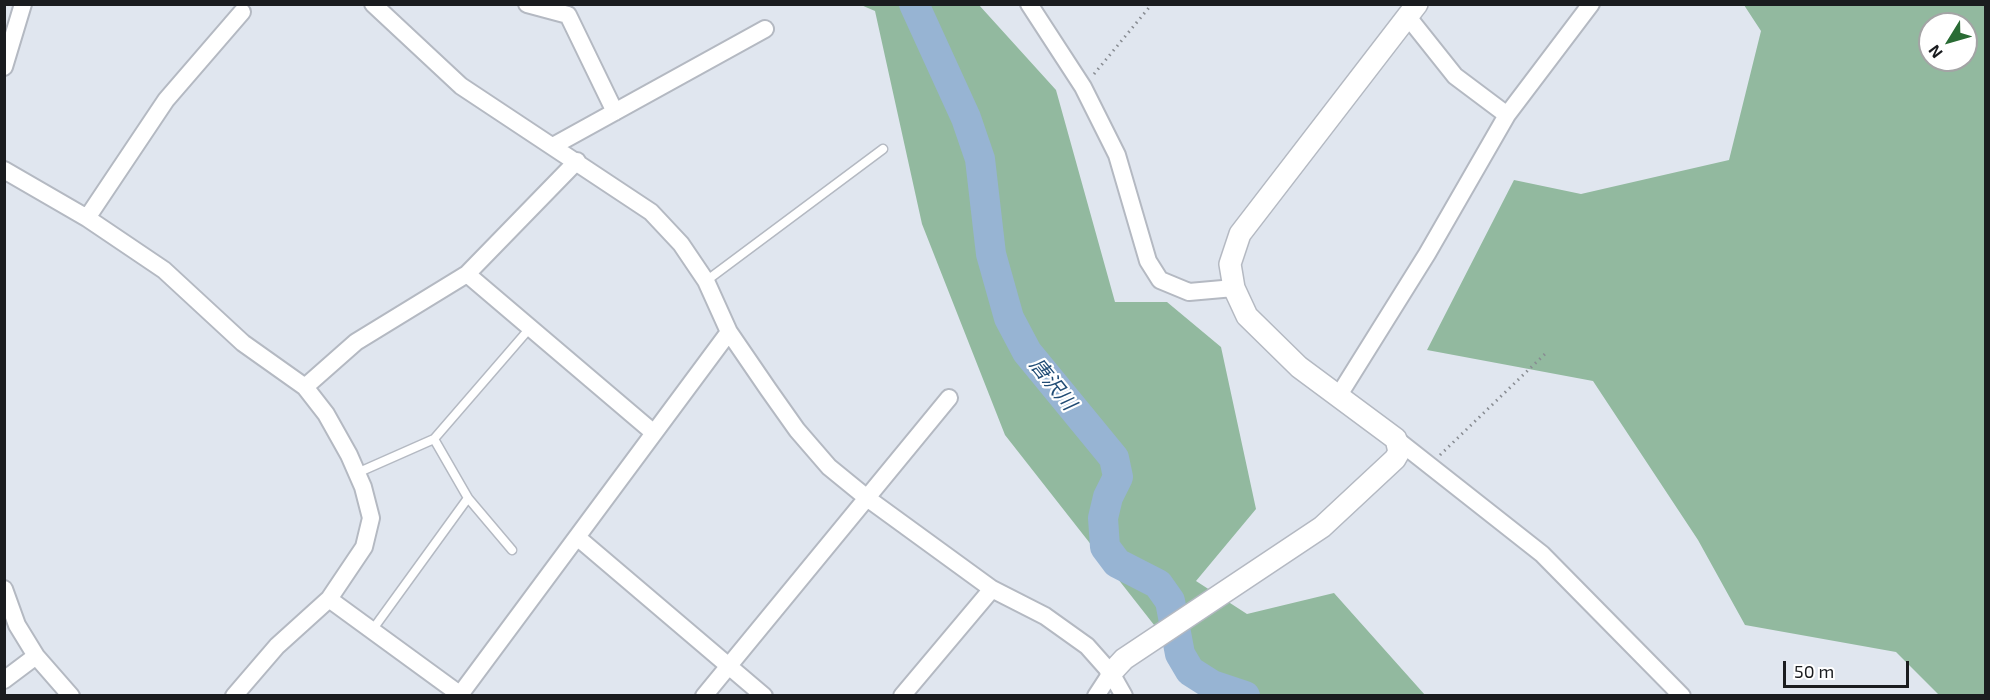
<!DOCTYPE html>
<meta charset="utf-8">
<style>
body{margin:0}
#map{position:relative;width:1990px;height:700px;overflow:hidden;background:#e0e6ef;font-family:"Exo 2",sans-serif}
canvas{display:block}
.frame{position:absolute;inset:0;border:6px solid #1a1c1f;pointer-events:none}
.north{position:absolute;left:1918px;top:12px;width:60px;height:60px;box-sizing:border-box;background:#fff;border:2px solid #a3a4a5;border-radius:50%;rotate:233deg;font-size:16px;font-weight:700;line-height:24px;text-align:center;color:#1a1c1f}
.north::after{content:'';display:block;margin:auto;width:21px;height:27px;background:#296b34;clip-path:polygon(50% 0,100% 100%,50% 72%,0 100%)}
.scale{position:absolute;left:1783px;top:661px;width:126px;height:27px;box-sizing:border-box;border:3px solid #1a1c1f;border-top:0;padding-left:8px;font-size:18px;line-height:21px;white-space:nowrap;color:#1a1c1f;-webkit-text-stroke:4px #fff;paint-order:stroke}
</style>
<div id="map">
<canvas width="1990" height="700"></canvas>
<div class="frame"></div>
<div class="north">N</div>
<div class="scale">50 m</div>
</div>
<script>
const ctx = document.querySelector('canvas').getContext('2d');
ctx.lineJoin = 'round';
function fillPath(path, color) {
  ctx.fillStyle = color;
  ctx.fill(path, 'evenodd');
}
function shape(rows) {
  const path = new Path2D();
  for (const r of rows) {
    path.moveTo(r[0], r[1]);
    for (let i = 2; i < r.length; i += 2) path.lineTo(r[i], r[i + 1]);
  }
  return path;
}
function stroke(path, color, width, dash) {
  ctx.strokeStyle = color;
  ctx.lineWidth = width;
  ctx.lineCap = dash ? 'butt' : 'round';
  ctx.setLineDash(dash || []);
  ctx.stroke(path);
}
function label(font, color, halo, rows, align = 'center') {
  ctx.font = font + ' "Exo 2","Noto Sans JP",sans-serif';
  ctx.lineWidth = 4.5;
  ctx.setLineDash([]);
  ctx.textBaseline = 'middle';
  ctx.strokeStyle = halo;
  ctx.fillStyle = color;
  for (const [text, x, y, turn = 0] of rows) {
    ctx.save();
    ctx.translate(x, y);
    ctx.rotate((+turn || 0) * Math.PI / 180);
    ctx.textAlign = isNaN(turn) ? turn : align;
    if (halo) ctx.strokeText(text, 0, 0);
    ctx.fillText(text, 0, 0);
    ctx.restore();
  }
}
fillPath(shape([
 [861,5,979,5,1056,90,1115,302,1167,302,1221,347,1256,509,1196,581,1247,614,1334,593,1425,695,1209,695,1005,435,922,224,875,11],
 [1744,5,1985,5,1985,695,1939,695,1896,652,1745,625,1698,540,1593,381,1427,350,1514,180,1581,194,1729,160,1761,31],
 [1930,24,1966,24,1966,60,1930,60]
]), '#92b99f');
stroke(shape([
 [914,4,966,118,980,159,991,254,1009,318,1027,352,1114,458,1118,477,1108,497,1103,518,1105,547,1117,563,1158,584,1170,601,1180,654,1190,671,1212,685,1245,696]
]), '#97b4d3', 30);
const service = shape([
 [706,281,883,149],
 [434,439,468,498,512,550],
 [357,473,434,439,530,328],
 [373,629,468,498]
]);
const minor = shape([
 [373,4,461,86,651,212,681,244,706,281,729,332,768,389,797,430,829,467,867,498,992,589,1045,616,1087,646,1111,673,1124,696],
 [527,4,568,15,615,112],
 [1029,4,1083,87,1117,155,1148,261,1160,280,1189,292,1234,288],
 [1408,17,1455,76,1507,115],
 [4,67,23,4],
 [553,146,765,29],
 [4,170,87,218,164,270,243,343,305,387,326,414,349,455,363,487,371,518,364,547,329,599,277,646,234,696],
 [87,218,166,100,242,12],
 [467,274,654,433],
 [305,387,356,342,467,274,577,161],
 [1339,395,1427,254,1507,115,1591,4],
 [1396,439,1542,554,1682,696],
 [577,537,764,696],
 [4,589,17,625,36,656,71,696],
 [329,599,462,696],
 [4,680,36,656],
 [459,696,729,332],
 [704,696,949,398],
 [902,696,992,589],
 [1096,696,1111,673]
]);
const tertiary = shape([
 [1111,673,1124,659,1322,527,1395,459,1399,452,1396,439,1299,367,1247,316,1234,288,1230,264,1240,234,1417,4]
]);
stroke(service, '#b4b9c2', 11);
stroke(minor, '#b4b9c2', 20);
stroke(tertiary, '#b4b9c2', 24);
stroke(shape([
 [1094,74,1152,4],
 [1440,455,1547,352]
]), '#888c92', 3, [1.5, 4.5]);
stroke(service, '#fff', 8);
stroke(minor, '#fff', 16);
stroke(tertiary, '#fff', 21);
label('italic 20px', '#214c75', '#fff', [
 ["唐沢川",1053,384,51]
]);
</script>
